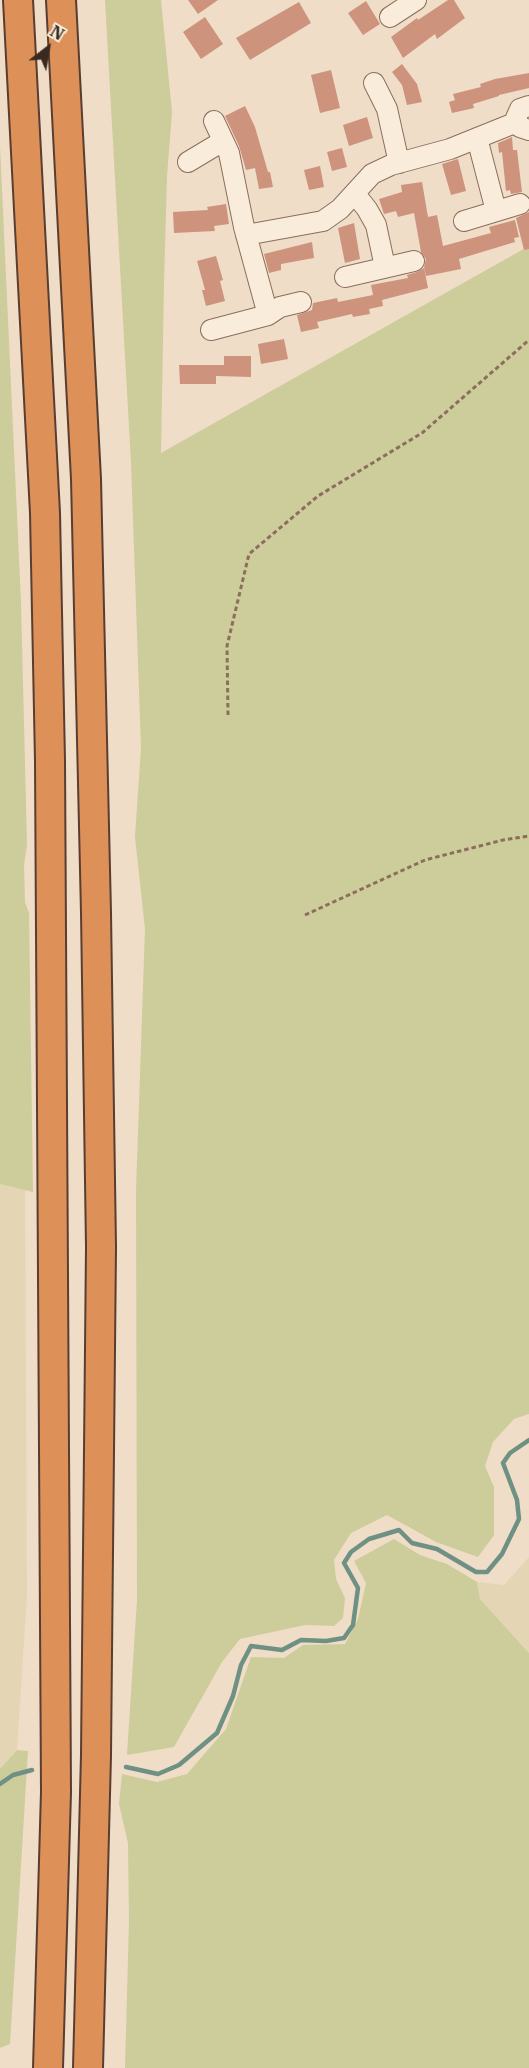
<!DOCTYPE html>
<style>
body{margin:0}
#map{position:relative;width:529px;height:2068px;overflow:hidden;background:#efddc7;font-family:"IBM Plex Serif",serif}
canvas{display:block}
.north{position:absolute;left:18px;top:18px;width:60px;height:60px;-webkit-text-stroke:4px #f6e9d7;paint-order:stroke;rotate:31deg;font-size:16px;font-weight:700;line-height:24px;text-align:center;color:#3b2920}
.north::after{content:'';display:block;margin:auto;width:21px;height:27px;background:#3b2920;clip-path:polygon(50% 0,100% 100%,50% 72%,0 100%)}
</style>
<div id="map">
<canvas width="529" height="2068"></canvas>
<div class="north">N</div>
</div>
<script>
const ctx = document.querySelector('canvas').getContext('2d');
ctx.lineJoin = 'round';
function fillPath(path, color) {
  ctx.fillStyle = color;
  ctx.fill(path, 'evenodd');
}
function shape(rows) {
  const path = new Path2D();
  for (const r of rows) {
    path.moveTo(r[0], r[1]);
    for (let i = 2; i < r.length; i += 2) path.lineTo(r[i], r[i + 1]);
  }
  return path;
}
function stroke(path, color, width, dash) {
  ctx.strokeStyle = color;
  ctx.lineWidth = width;
  ctx.lineCap = dash ? 'butt' : 'round';
  ctx.setLineDash(dash || []);
  ctx.stroke(path);
}
fillPath(shape([
 [0,1184,25,1190,27,1595,17,1750,0,1769],
 [529,1557,529,1653,480,1599,477,1582,504,1585]
]), '#e4d6b4');
fillPath(shape([
 [105,0,161,0,172,112,167,176,164,283,161,453,529,246,529,1414,514,1419,493,1442,485,1466,494,1487,494,1535,478,1557,436,1542,387,1515,351,1533,334,1560,336,1579,345,1598,343,1618,334,1626,305,1625,240,1639,222,1662,174,1747,127,1755,137,1600,136,1191,145,929,135,837,141,748,131,463],
 [0,146,21,602,27,845,24,865,25,902,29,913,33,1192,0,1184],
 [394,1539,420,1555,447,1564,477,1582,480,1599,529,1653,529,2068,125,2068,129,1921,128,1843,119,1804,122,1774,157,1782,187,1774,226,1729,251,1657,284,1658,303,1645,345,1644,358,1619,366,1583,354,1561],
 [17,1750,28,1751,10,2044,0,2048,0,1769]
]), '#cdcc9b');
stroke(shape([
 [126,1767,158,1774,179,1765,217,1733,233,1696,241,1665,251,1646,282,1650,301,1640,326,1641,344,1638,353,1625,358,1588,344,1563,351,1552,369,1539,399,1530,412,1543,437,1549,476,1572,487,1572,502,1554,519,1519,517,1500,503,1463,510,1453,529,1440],
 [0,1784,13,1775,32,1770]
]), '#6f9184', 4.5);
fillPath(shape([
 [188,0,218,0,198,14],
 [448,0,454,0,465,18,437,39,435,34,403,58,391,37,417,18,418,20],
 [366,1,380,24,363,35,348,13],
 [299,2,311,23,250,60,236,38],
 [205,17,223,44,201,59,183,32],
 [402,64,417,84,422,102,407,105,402,85,392,72],
 [331,70,340,108,320,113,311,75],
 [529,73,529,88,499,95,499,96,473,104,474,108,452,113,449,102,455,100,453,94,481,87,480,84,495,79],
 [245,106,255,127,268,172,270,172,273,187,259,189,255,168,246,170,239,146,225,116],
 [367,117,373,138,349,146,343,125],
 [512,137,513,150,517,150,522,192,511,194,510,190,506,191,502,152,499,153,498,143],
 [342,148,347,167,332,171,327,152],
 [458,159,466,191,451,195,442,164],
 [320,166,324,187,309,190,304,170],
 [422,182,428,217,437,215,443,246,491,233,489,227,515,220,519,237,514,238,515,242,459,259,461,269,426,276,424,267,426,259,421,252,414,213,398,217,396,211,384,214,379,199,402,192,401,185],
 [226,204,229,224,214,226,215,231,174,233,173,212,208,210,207,207],
 [529,212,529,249,524,250,516,218],
 [354,223,360,259,345,263,338,228],
 [312,242,314,258,281,264,281,270,269,273,264,254],
 [216,256,223,280,220,281,225,301,206,306,202,290,205,290,197,261],
 [424,268,428,288,382,300,383,306,369,309,370,314,353,317,352,314,317,322,319,328,301,332,297,315,312,310,313,303,337,298,338,302,373,295,371,285,408,278,407,275,417,272],
 [284,339,288,359,261,364,258,344],
 [224,356,251,356,251,377,216,376,216,384,180,384,179,365,224,365]
]), '#cd937d');
const minor = shape([
 [390,17,416,0],
 [374,83,387,109,399,163],
 [529,106,520,109,516,118,520,127,529,130],
 [214,121,229,153,244,227,268,315],
 [477,138,496,211],
 [188,162,223,141],
 [355,194,367,209,376,225,385,267],
 [464,221,520,204],
 [246,235,323,221,340,209,372,174,391,165,450,149,517,122],
 [345,277,414,261],
 [211,330,268,315,280,307,301,302]
]);
const highway = shape([
 [18,0,45,513,50,761,56,1792,48,2068],
 [61,0,86,479,96,913,101,1247,96,1755,88,2068]
]);
stroke(minor, '#8b6e5c', 22);
stroke(highway, '#593d30', 32);
stroke(shape([
 [228,715,227,646,249,554,318,496,422,433,529,340],
 [305,915,425,860,503,840,529,836]
]), '#8b6e5c', 3, [4.5, 3]);
stroke(minor, '#f9ecdb', 20);
stroke(highway, '#dd9159', 28);
</script>
